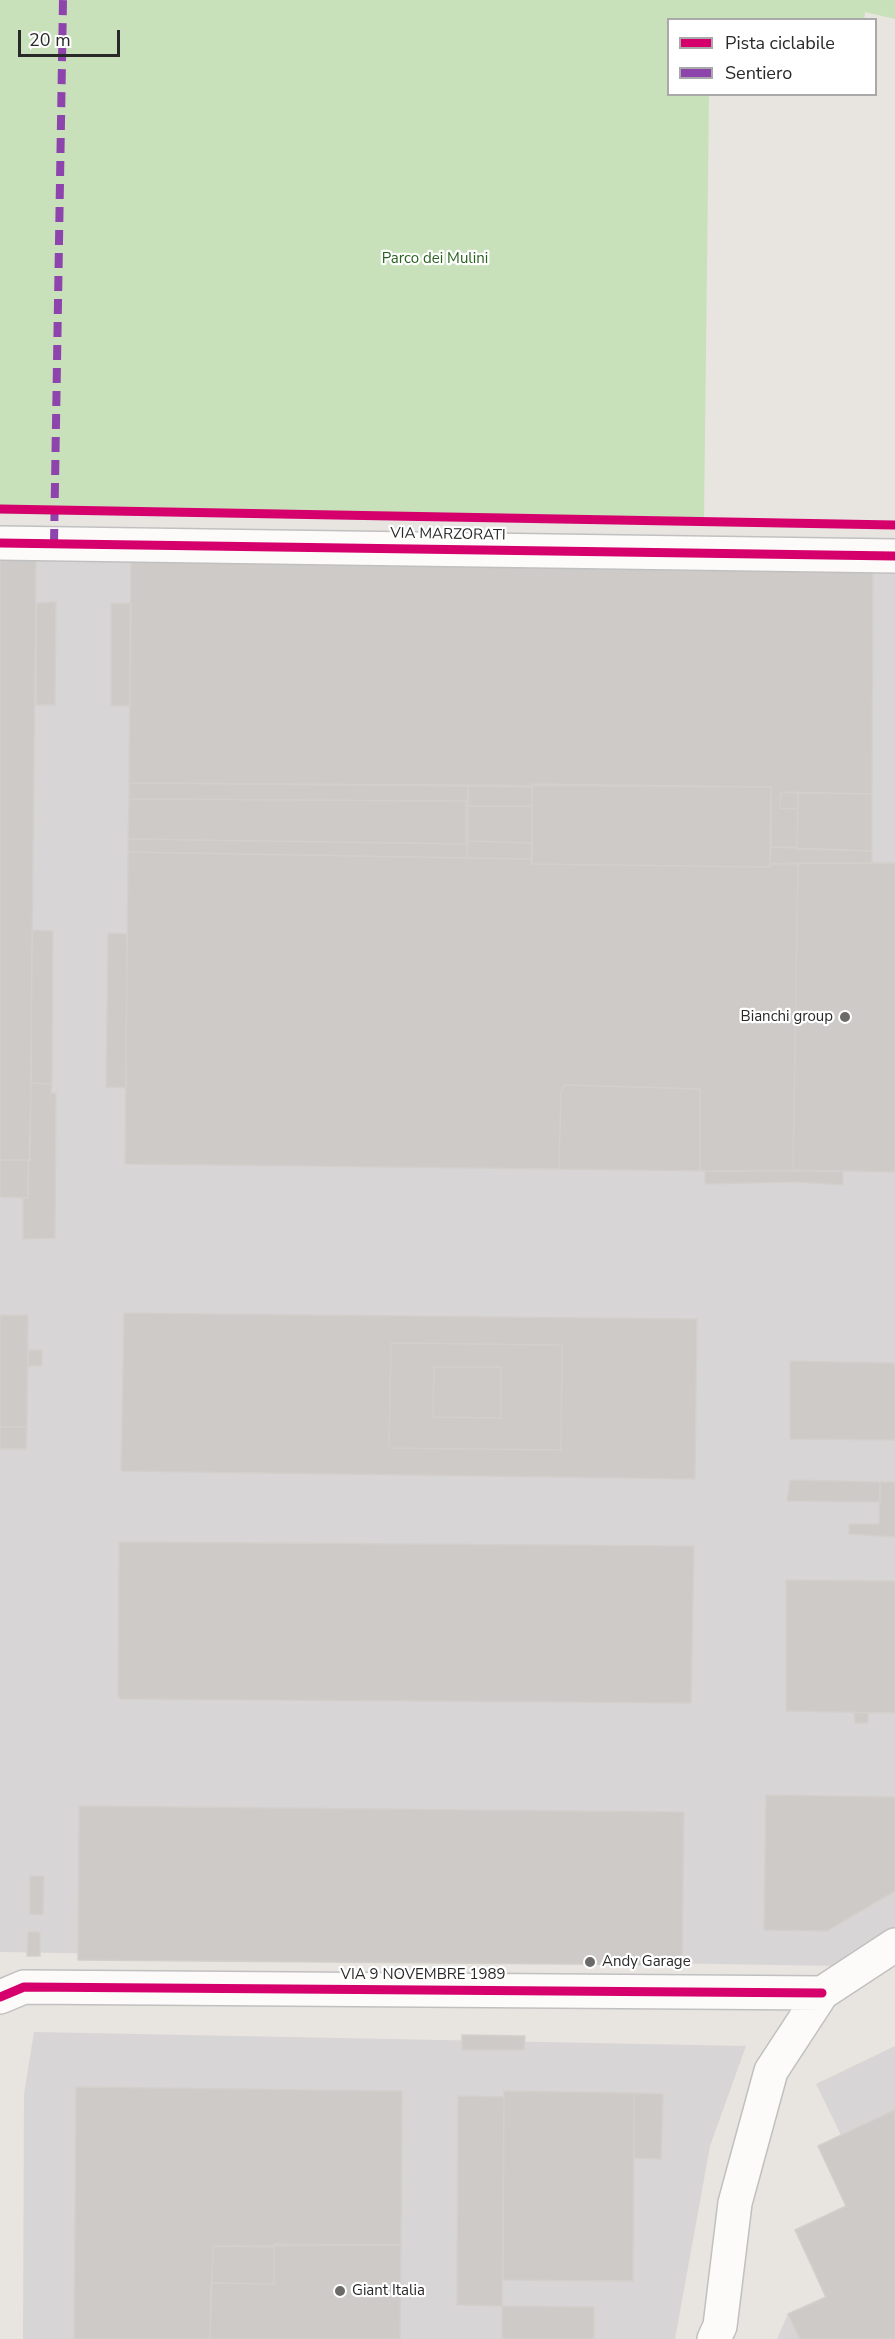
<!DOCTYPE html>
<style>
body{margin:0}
#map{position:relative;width:895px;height:2339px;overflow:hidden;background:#e8e4e0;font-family:"Nunito Sans",sans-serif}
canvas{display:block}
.legend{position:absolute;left:667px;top:18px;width:210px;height:78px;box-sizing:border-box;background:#fff;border:2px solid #a9a9a9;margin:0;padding:8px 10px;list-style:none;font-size:18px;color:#292929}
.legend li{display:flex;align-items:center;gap:12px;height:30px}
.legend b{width:30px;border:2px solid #a9a9a9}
.scale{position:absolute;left:18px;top:30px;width:102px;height:27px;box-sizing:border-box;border:3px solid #292929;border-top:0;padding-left:8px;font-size:18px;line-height:21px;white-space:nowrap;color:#292929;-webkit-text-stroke:4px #fff;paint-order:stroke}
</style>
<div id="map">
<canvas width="895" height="2339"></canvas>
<ul class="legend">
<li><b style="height:8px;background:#d6006c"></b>Pista ciclabile</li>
<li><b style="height:8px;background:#8e44ad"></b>Sentiero</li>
</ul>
<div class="scale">20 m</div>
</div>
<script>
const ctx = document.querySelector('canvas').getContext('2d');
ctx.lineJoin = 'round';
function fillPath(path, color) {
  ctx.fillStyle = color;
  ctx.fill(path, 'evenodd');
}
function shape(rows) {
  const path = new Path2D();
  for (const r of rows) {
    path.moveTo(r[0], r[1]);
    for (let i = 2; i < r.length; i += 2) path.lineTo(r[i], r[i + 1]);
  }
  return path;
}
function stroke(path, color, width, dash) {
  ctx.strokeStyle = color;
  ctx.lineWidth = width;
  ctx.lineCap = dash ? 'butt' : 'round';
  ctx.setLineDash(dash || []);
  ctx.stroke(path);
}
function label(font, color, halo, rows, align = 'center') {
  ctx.font = font + ' "Nunito Sans",sans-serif';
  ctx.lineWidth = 4.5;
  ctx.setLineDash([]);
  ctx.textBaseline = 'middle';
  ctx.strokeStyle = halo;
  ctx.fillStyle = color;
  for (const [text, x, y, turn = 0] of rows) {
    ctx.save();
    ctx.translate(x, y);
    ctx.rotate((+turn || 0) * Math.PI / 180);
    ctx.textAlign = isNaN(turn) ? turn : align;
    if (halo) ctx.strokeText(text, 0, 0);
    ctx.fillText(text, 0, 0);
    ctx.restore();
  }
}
fillPath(shape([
 [0,550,895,562,895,1930,838,1966,0,1952],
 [34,2032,746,2046,710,2146,675,2339,23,2339,24,2094],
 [895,2046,895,2339,777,2339,788,2314,825,2297,795,2230,846,2206,818,2146,841,2135,816,2084]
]), '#d8d5d7');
fillPath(shape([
 [0,0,895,0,895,19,865,12,864,20,668,20,668,94,709,95,704,522,0,514]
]), '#c8e1bb');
const building = shape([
 [0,549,36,555,30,1160,0,1160,0,549],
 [131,549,873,560,872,794,781,792,780,808,798,809,797,847,771,847,771,787,129,783,131,549],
 [56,602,55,705,36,705,37,603,56,602],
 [111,603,131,603,130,706,111,706,111,603],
 [129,783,468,786,467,858,128,852,128,839,466,844,466,801,129,799,129,783],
 [532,784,771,787,770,867,532,864,532,784],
 [468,786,532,787,532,806,468,806,468,786],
 [781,792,798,793,798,809,780,808,781,792],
 [798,793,872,794,872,851,797,849,798,793],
 [129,799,466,801,466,844,128,839,129,799],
 [468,806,532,806,532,843,468,841,468,806],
 [468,841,532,843,531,859,467,858,468,841],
 [771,847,872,851,872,863,770,864,771,847],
 [128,852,531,859,532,864,770,867,770,864,798,863,793,1170,700,1171,700,1089,565,1085,561,1091,559,1169,125,1164,128,852],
 [798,863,895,863,895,1172,793,1170,798,863],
 [32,930,53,931,52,1084,31,1083,32,930],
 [108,933,127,934,126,1088,106,1087,108,933],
 [31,1083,52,1084,51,1093,56,1093,55,1238,23,1239,23,1198,28,1198,31,1083],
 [565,1085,700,1089,700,1171,559,1169,561,1091,565,1085],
 [0,1160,28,1160,28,1198,0,1197,0,1160],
 [705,1171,843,1171,843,1185,795,1182,705,1184,705,1171],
 [124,1313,697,1319,695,1479,121,1471,124,1313],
 [391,1343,562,1345,561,1450,389,1448,391,1343],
 [0,1315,28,1315,27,1427,0,1427,0,1315],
 [391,1343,562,1345,561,1450,389,1448,391,1343],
 [434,1367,501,1367,501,1418,433,1417,434,1367],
 [28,1350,42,1350,42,1366,28,1366,28,1350],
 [790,1361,895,1363,895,1440,790,1439,790,1361],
 [434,1367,501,1367,501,1418,433,1417,434,1367],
 [0,1427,27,1427,26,1449,0,1449,0,1427],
 [790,1480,880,1482,881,1502,787,1501,790,1480],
 [880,1482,895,1482,895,1537,849,1534,849,1524,879,1524,880,1482],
 [123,1542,694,1546,691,1703,121,1699,118,1696,119,1543,123,1542],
 [786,1580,895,1581,895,1713,786,1711,786,1580],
 [854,1712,868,1713,868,1723,855,1723,854,1712],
 [766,1795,895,1797,895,1891,827,1931,764,1930,766,1795],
 [79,1806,684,1812,682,1965,78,1960,79,1806],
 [30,1876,44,1876,43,1915,30,1914,30,1876],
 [28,1932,40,1932,40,1956,27,1956,28,1932],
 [462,2035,525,2036,524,2050,462,2050,462,2035],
 [76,2087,402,2091,401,2245,213,2246,210,2339,74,2339,76,2087],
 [504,2091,634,2093,633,2281,503,2280,504,2091],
 [634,2093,663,2094,661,2159,634,2158,634,2093],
 [458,2096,504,2097,502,2306,457,2305,458,2096],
 [895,2110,895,2339,800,2339,788,2314,826,2297,795,2230,846,2206,818,2146,895,2110],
 [274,2244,401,2245,400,2339,210,2339,211,2283,274,2284,274,2244],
 [213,2246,274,2247,274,2284,212,2283,213,2246],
 [502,2306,594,2307,594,2339,502,2339,502,2306]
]);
fillPath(building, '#cdcac7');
stroke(building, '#d3d0cc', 1.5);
const minor = shape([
 [0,1997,24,1987,822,1993],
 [714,2339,720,2326,735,2203,771,2071,822,1993,895,1945]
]);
const tertiary = shape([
 [0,543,895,556]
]);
stroke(minor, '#c1c0c1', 36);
stroke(tertiary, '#c1c0c1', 36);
stroke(minor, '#fcfbfa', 33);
stroke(tertiary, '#fcfbfa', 33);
stroke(shape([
 [54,544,63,0]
]), '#8e44ad', 8, [15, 8]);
stroke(shape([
 [0,509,895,525],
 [0,543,895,556],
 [0,1997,24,1987,822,1993]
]), '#d6006c', 9);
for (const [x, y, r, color] of [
 [845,1017,6,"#6c6a69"],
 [590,1962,6,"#6c6a69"],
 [340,2291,6,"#6c6a69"]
]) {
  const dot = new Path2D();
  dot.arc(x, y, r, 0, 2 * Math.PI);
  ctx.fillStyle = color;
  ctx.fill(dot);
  stroke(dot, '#fff', 2);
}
label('15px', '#28611e', '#fff', [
 ["Parco dei Mulini",435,259]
]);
label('15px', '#292929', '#fff', [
 ["VIA MARZORATI",448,535,1],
 ["VIA 9 NOVEMBRE 1989",423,1975]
]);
label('15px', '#292929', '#fff', [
 ["Bianchi group",833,1017,"right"],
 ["Andy Garage",602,1962],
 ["Giant Italia",352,2291]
], 'left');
</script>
